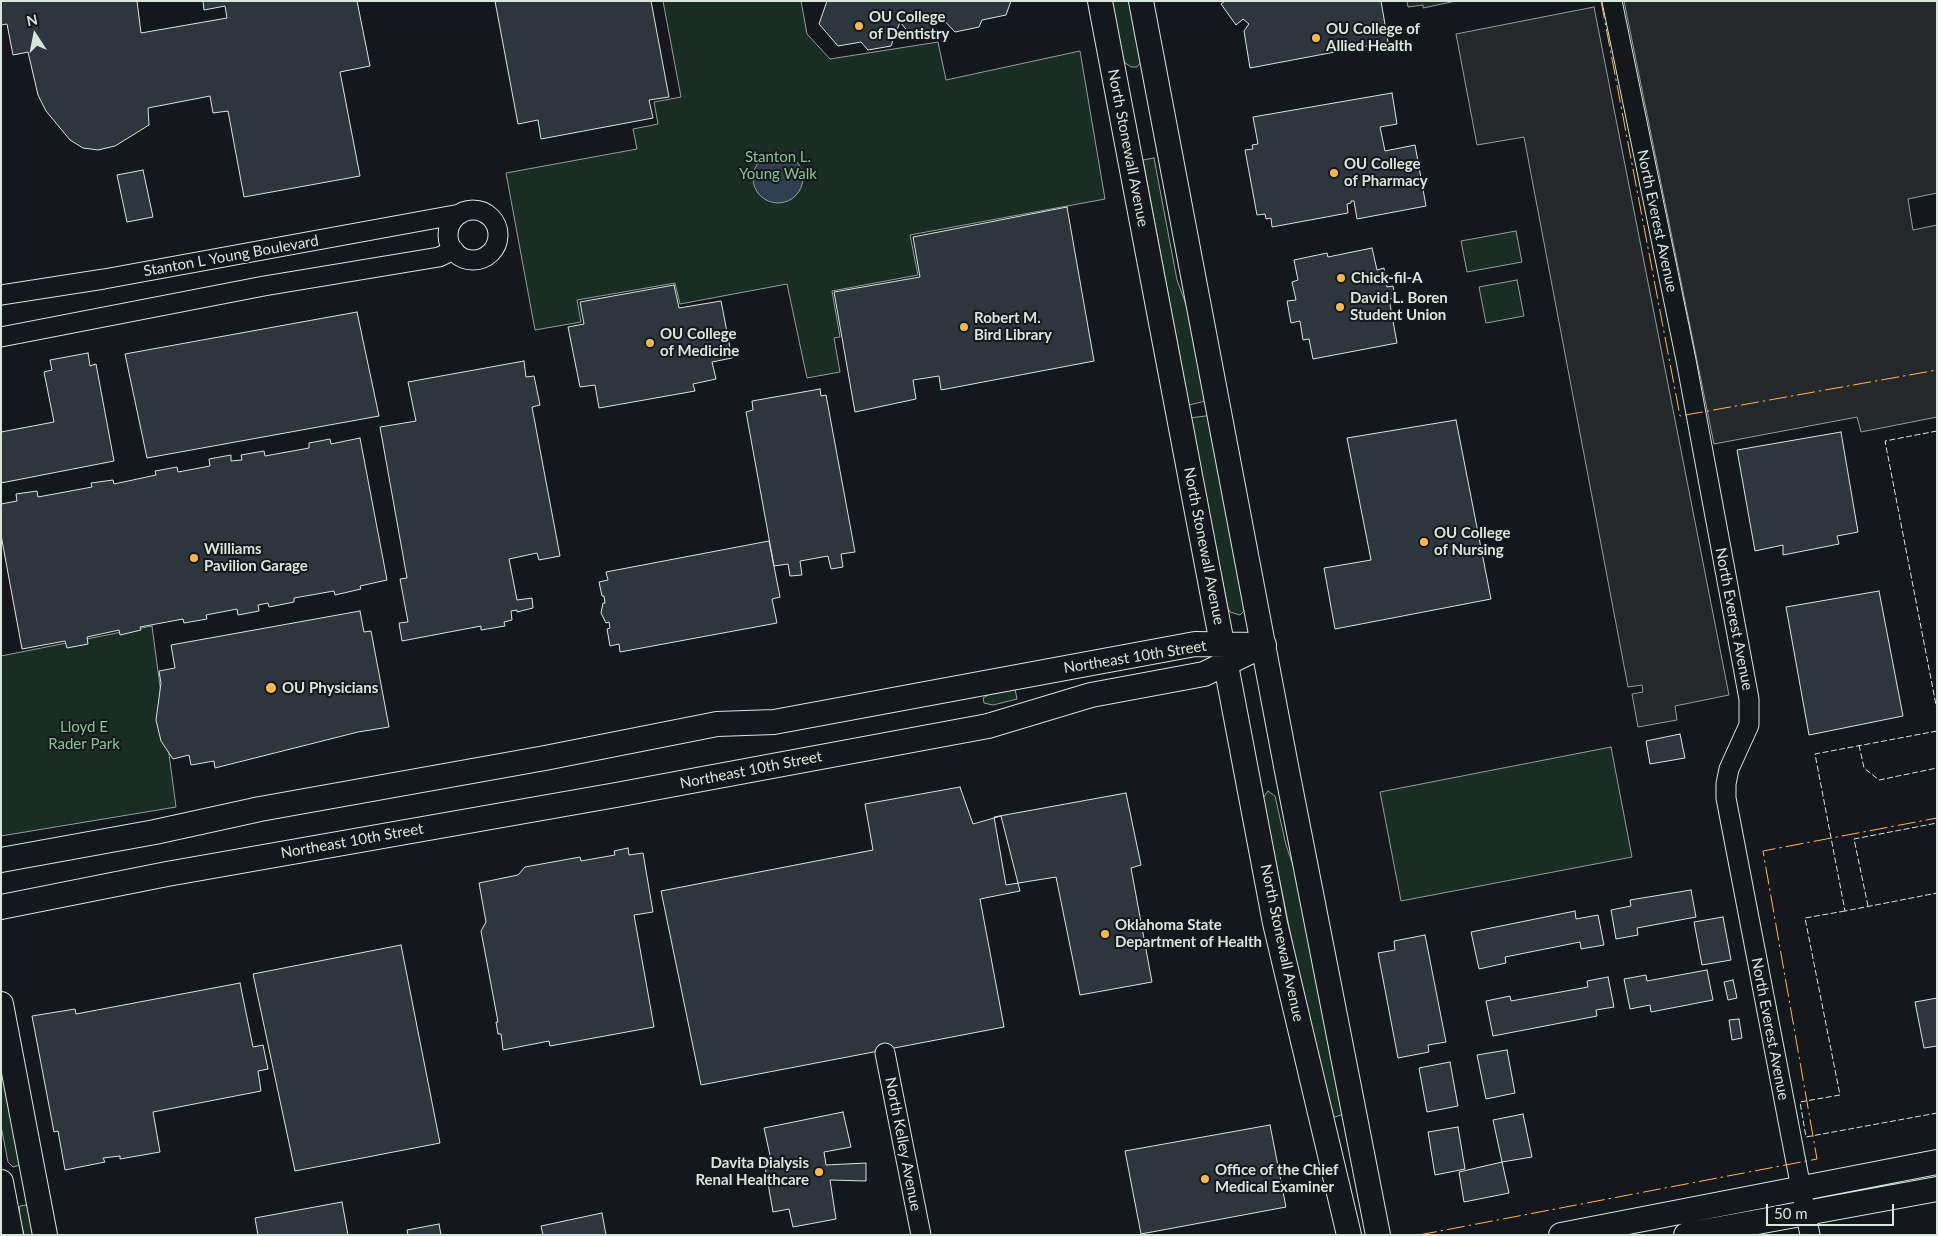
<!DOCTYPE html>
<style>
body{margin:0}
#map{position:relative;width:1938px;height:1236px;overflow:hidden;background:#14181c;font-family:Lato,sans-serif}
canvas{display:block}
.frame{position:absolute;inset:0;border:2px solid #d8e6dc;pointer-events:none}
.north{position:absolute;left:10px;top:10px;width:50px;height:50px;-webkit-text-stroke:4px #14181c;paint-order:stroke;rotate:349deg;font-size:14px;font-weight:700;line-height:20px;text-align:center;color:#d8e6dc}
.north::after{content:'';display:block;margin:auto;width:18px;height:22px;background:#d8e6dc;clip-path:polygon(50% 0,100% 100%,50% 72%,0 100%)}
.scale{position:absolute;left:1766px;top:1204px;width:128px;height:22px;box-sizing:border-box;border:2px solid #d8e6dc;border-top:0;padding-left:6px;font-size:15px;line-height:18px;white-space:nowrap;color:#d8e6dc;-webkit-text-stroke:4px #14181c;paint-order:stroke}
</style>
<div id="map">
<canvas width="1938" height="1236"></canvas>
<div class="frame"></div>
<div class="north">N</div>
<div class="scale">50 m</div>
</div>
<script>
const ctx = document.querySelector('canvas').getContext('2d');
ctx.lineJoin = 'round';
function fillPath(path, color) {
  ctx.fillStyle = color;
  ctx.fill(path, 'evenodd');
}
function shape(rows) {
  const path = new Path2D();
  for (const r of rows) {
    if (r.length === 3) {
      path.moveTo(r[0] + r[2], r[1]);
      path.arc(r[0], r[1], r[2], 0, 2 * Math.PI);
      continue;
    }
    path.moveTo(r[0], r[1]);
    for (let i = 2; i < r.length; i += 2) path.lineTo(r[i], r[i + 1]);
  }
  return path;
}
function stroke(path, color, width, dash) {
  ctx.strokeStyle = color;
  ctx.lineWidth = width;
  ctx.lineCap = dash ? 'butt' : 'round';
  ctx.setLineDash(dash || []);
  ctx.stroke(path);
}
function label(font, color, halo, rows, align = 'center') {
  ctx.font = font + ' Lato,sans-serif';
  ctx.lineWidth = 4;
  ctx.setLineDash([]);
  ctx.textBaseline = 'middle';
  ctx.strokeStyle = halo;
  ctx.fillStyle = color;
  for (const [text, x, y, turn = 0] of rows) {
    ctx.save();
    ctx.translate(x, y);
    ctx.rotate((+turn || 0) * Math.PI / 180);
    ctx.textAlign = isNaN(turn) ? turn : align;
    if (halo) ctx.strokeText(text, 0, 0);
    ctx.fillText(text, 0, 0);
    ctx.restore();
  }
}
const green = shape([
 [663,1,801,1,807,34,830,59,938,42,946,80,1080,51,1105,199,910,235,918,275,832,291,840,337,834,338,840,372,807,378,787,284,680,304,675,283,577,300,581,322,535,330,506,173,637,149,633,129,658,124,654,102,681,97,663,1],
 [1112,1,1132,1,1141,62,1137,67,1131,67,1124,62,1112,1],
 [1154,158,1177,280,1198,337,1210,400,1189,405,1143,160,1154,158],
 [1516,231,1522,262,1467,272,1461,241,1516,231],
 [1517,280,1524,316,1486,323,1479,287,1517,280],
 [1213,415,1246,605,1244,611,1240,615,1230,612,1228,608,1190,418,1213,415],
 [152,626,176,807,1,836,1,656,152,626],
 [1015,689,1017,699,993,705,984,703,983,698,992,693,1015,689],
 [1611,747,1632,857,1401,901,1380,792,1611,747],
 [1268,791,1275,796,1286,845,1304,897,1344,1114,1335,1117,1326,1109,1263,798,1268,791],
 [1,1055,20,1165,13,1167,8,1162,1,1126,1,1055],
 [26,1205,30,1210,35,1235,24,1235,19,1213,20,1206,26,1205]
]);
fillPath(green, '#1a2d24');
stroke(green, '#939e99', 1);
const parking = shape([
 [1407,1,1456,1,1423,8,1423,5,1408,7,1407,1],
 [1624,1,1937,1,1937,193,1908,199,1913,230,1937,225,1937,417,1861,432,1857,417,1714,444,1624,1],
 [1594,7,1729,695,1675,706,1677,720,1638,727,1632,694,1643,692,1642,685,1628,687,1524,137,1477,145,1456,34,1594,7]
]);
fillPath(parking, '#24282b');
stroke(parking, '#939e99', 1);
const water = shape([
 [778,178,25]
]);
fillPath(water, '#2f3f4d');
stroke(water, '#939e99', 1);
const building = shape([
 [1,1,137,1,141,33,227,18,225,6,204,10,203,1,357,1,370,66,340,72,360,176,244,197,228,111,213,113,210,96,148,108,149,125,115,146,98,150,83,148,70,140,46,111,38,95,28,52,13,55,7,24,1,25,1,1],
 [495,1,651,1,669,97,649,100,653,118,541,139,538,120,518,124,495,1],
 [827,1,1011,1,1006,15,982,20,979,27,955,32,939,15,930,37,915,40,900,22,891,46,868,50,861,42,838,46,819,24,827,1],
 [1225,1,1381,1,1388,42,1250,68,1244,31,1249,24,1243,19,1236,25,1221,4,1225,1],
 [1392,93,1397,124,1380,127,1385,151,1415,145,1426,206,1357,219,1354,201,1351,201,1351,203,1347,204,1348,213,1272,227,1271,218,1266,219,1265,214,1257,215,1245,150,1253,149,1252,145,1258,144,1253,117,1392,93],
 [143,170,153,217,127,222,117,175,143,170],
 [1067,207,1094,361,941,390,939,376,913,380,916,399,855,412,834,292,920,277,913,237,1067,207],
 [1372,248,1377,270,1384,268,1387,287,1393,286,1395,298,1389,299,1397,343,1313,359,1309,339,1303,340,1300,321,1291,323,1287,301,1296,300,1292,282,1298,280,1294,260,1327,253,1328,257,1372,248],
 [674,285,679,308,721,301,732,358,712,362,716,379,693,384,695,391,599,408,595,385,580,387,568,327,584,324,580,302,674,285],
 [357,312,379,416,147,458,125,354,357,312],
 [88,353,90,366,96,364,114,461,1,483,1,432,54,422,44,372,52,370,50,360,88,353],
 [524,361,526,377,534,376,540,405,532,407,560,556,539,560,537,553,509,559,517,600,532,598,533,608,517,612,517,610,511,611,512,620,504,622,505,626,481,630,481,626,402,641,399,623,408,622,400,579,407,578,380,427,416,421,408,382,524,361],
 [820,389,821,396,826,395,855,552,841,554,843,567,831,569,828,556,800,561,802,575,790,576,788,564,774,566,746,412,753,410,752,401,820,389],
 [1456,420,1491,599,1335,629,1324,568,1371,560,1347,438,1456,420],
 [1841,432,1858,532,1837,536,1839,544,1783,555,1783,545,1755,551,1737,450,1841,432],
 [360,438,387,580,360,586,361,589,335,595,334,591,294,598,294,602,269,607,268,603,258,605,259,611,238,615,237,609,206,615,207,619,184,623,183,619,140,627,141,630,120,635,119,630,87,637,88,644,67,648,65,641,22,649,1,535,1,504,17,501,16,494,37,491,38,497,92,487,91,483,113,480,114,484,156,475,155,471,177,467,178,472,210,466,209,459,231,455,231,461,242,460,241,455,264,451,265,456,309,448,309,443,330,439,331,444,360,438],
 [769,541,780,597,772,599,777,623,620,652,619,644,610,646,607,629,610,628,609,622,606,623,601,613,603,603,605,603,604,596,602,596,599,582,608,580,606,572,769,541],
 [1879,591,1903,716,1809,735,1786,607,1879,591],
 [360,611,364,632,371,631,389,727,358,732,215,768,214,761,191,765,189,755,173,759,161,741,156,720,161,683,159,671,175,668,171,645,360,611],
 [1680,734,1685,758,1650,764,1646,741,1680,734],
 [960,787,973,824,1001,816,1020,891,980,899,1004,1027,701,1085,661,891,873,850,865,804,960,787],
 [1126,793,1141,865,1131,868,1152,982,1080,995,1056,877,1006,885,994,817,1126,793],
 [628,848,629,855,643,853,653,912,634,915,654,1027,550,1046,549,1041,503,1050,501,1034,498,1034,496,1022,498,1022,481,931,486,922,479,883,518,875,525,867,580,857,581,861,615,855,614,851,628,848],
 [1691,890,1696,917,1637,928,1638,935,1616,939,1611,910,1631,906,1630,900,1691,890],
 [1575,911,1576,919,1598,915,1604,945,1581,949,1580,942,1505,957,1506,963,1479,969,1471,932,1575,911],
 [1723,917,1731,960,1702,965,1694,922,1723,917],
 [1425,935,1446,1042,1428,1045,1429,1052,1398,1058,1378,953,1395,950,1394,941,1425,935],
 [401,945,440,1143,295,1171,253,974,401,945],
 [1707,970,1713,1000,1651,1012,1650,1005,1630,1009,1624,979,1646,975,1647,981,1707,970],
 [1608,977,1614,1007,1596,1010,1597,1016,1493,1036,1486,1001,1510,996,1511,1001,1588,987,1587,981,1608,977],
 [1733,980,1737,998,1728,1000,1724,982,1733,980],
 [240,983,253,1047,263,1045,268,1069,258,1071,261,1091,153,1112,160,1152,120,1159,120,1156,103,1158,105,1162,65,1170,58,1131,54,1132,32,1016,75,1009,76,1014,240,983],
 [1937,998,1937,1046,1924,1048,1915,1002,1937,998],
 [1739,1019,1742,1038,1732,1040,1729,1020,1739,1019],
 [1507,1050,1515,1093,1486,1099,1477,1055,1507,1050],
 [1450,1062,1458,1106,1427,1112,1419,1068,1450,1062],
 [843,1112,851,1147,824,1152,826,1165,866,1163,866,1181,830,1180,836,1219,793,1227,789,1209,773,1212,764,1161,771,1160,764,1128,843,1112],
 [1523,1114,1532,1157,1502,1162,1493,1120,1523,1114],
 [1270,1125,1286,1207,1141,1234,1125,1151,1270,1125],
 [1458,1127,1465,1169,1435,1175,1428,1132,1458,1127],
 [1502,1162,1509,1193,1464,1202,1459,1172,1502,1162],
 [342,1202,348,1235,258,1235,255,1218,342,1202],
 [602,1213,606,1235,543,1235,541,1226,602,1213],
 [439,1224,441,1235,408,1235,407,1230,439,1224]
]);
fillPath(building, '#2c363c');
stroke(building, '#d8e6dc', 1);
const minor = shape([
 [1612,1,1686,360,1749,699,1749,725,1729,769,1726,784,1726,798,1810,1235],
 [473,235,25],
 [1,295,104,279,460,214],
 [1,337,264,286,439,257,454,250],
 [885,1053,921,1235]
]);
const major = shape([
 [1100,1,1275,923,1349,1235],
 [1141,1,1287,771,1378,1235],
 [1,860,155,832,260,809,545,758,717,724,774,722,1195,644,1257,645],
 [1,907,167,874,616,795,988,726,1091,695,1204,674,1264,645],
 [1,1004,45,1235],
 [1,1182,11,1235],
 [1561,1235,1937,1162],
 [1686,1235,1937,1189]
]);
stroke(minor, '#d8e6dc', 21);
stroke(major, '#d8e6dc', 26);
stroke(minor, '#14181c', 19);
stroke(major, '#14181c', 24);
stroke(shape([
 [1937,431,1885,441,1937,710],
 [1937,731,1815,754,1845,911,1937,893],
 [1859,745,1864,768,1879,780,1937,768],
 [1868,906,1854,839,1937,823],
 [1845,911,1805,918,1840,1095,1800,1102,1806,1137,1937,1113]
]), '#d8e6dc', 1, [6, 2.5]);
stroke(shape([
 [1601,1,1680,416,1937,370],
 [1419,1235,1817,1159,1763,851,1937,818]
]), '#ffb74d', 1, [18, 4, 2.5, 4]);
for (const [x, y, r, color] of [
 [859,26,5,"#ffb74d"],
 [1316,38,5,"#ffb74d"],
 [1334,173,5,"#ffb74d"],
 [1341,278,5,"#ffb74d"],
 [1340,307,5,"#ffb74d"],
 [964,327,5,"#ffb74d"],
 [650,343,5,"#ffb74d"],
 [1424,542,5,"#ffb74d"],
 [194,558,5,"#ffb74d"],
 [271,688,6,"#ffb74d"],
 [1105,934,5,"#ffb74d"],
 [819,1172,5,"#ffb74d"],
 [1205,1179,5,"#ffb74d"]
]) {
  const dot = new Path2D();
  dot.arc(x, y, r, 0, 2 * Math.PI);
  ctx.fillStyle = color;
  ctx.fill(dot);
  stroke(dot, '#14181c', 2);
}
label('bold 15px', '#d8e6dc', '#14181c', [
 ["OU College",869,17],
 ["of Dentistry",869,34],
 ["OU College of",1326,29],
 ["Allied Health",1326,46],
 ["OU College",1344,164],
 ["of Pharmacy",1344,181],
 ["Chick-fil-A",1351,278],
 ["David L. Boren",1350,298],
 ["Student Union",1350,315],
 ["Robert M.",974,318],
 ["Bird Library",974,335],
 ["OU College",660,334],
 ["of Medicine",660,351],
 ["OU College",1434,533],
 ["of Nursing",1434,550],
 ["Williams",204,549],
 ["Pavilion Garage",204,566],
 ["OU Physicians",282,688],
 ["Oklahoma State",1115,925],
 ["Department of Health",1115,942],
 ["Davita Dialysis",809,1163,"right"],
 ["Renal Healthcare",809,1180,"right"],
 ["Office of the Chief",1215,1170],
 ["Medical Examiner",1215,1187]
], 'left');
label('15px', '#d8e6dc', '#14181c', [
 ["North Stonewall Avenue",1128,148,79],
 ["North Everest Avenue",1657,221,78],
 ["Stanton L Young Boulevard",231,256,-10],
 ["North Stonewall Avenue",1204,546,79],
 ["North Everest Avenue",1734,619,79],
 ["Northeast 10th Street",1135,657,-9],
 ["Northeast 10th Street",751,770,-11],
 ["Northeast 10th Street",352,841,-10],
 ["North Stonewall Avenue",1282,943,78],
 ["North Everest Avenue",1770,1029,79],
 ["North Kelley Avenue",903,1144,79]
]);
label('15px', '#8ac095', '#14181c', [
 ["Stanton L.",778,157],
 ["Young Walk",778,174],
 ["Lloyd E",84,727],
 ["Rader Park",84,744]
]);
</script>
